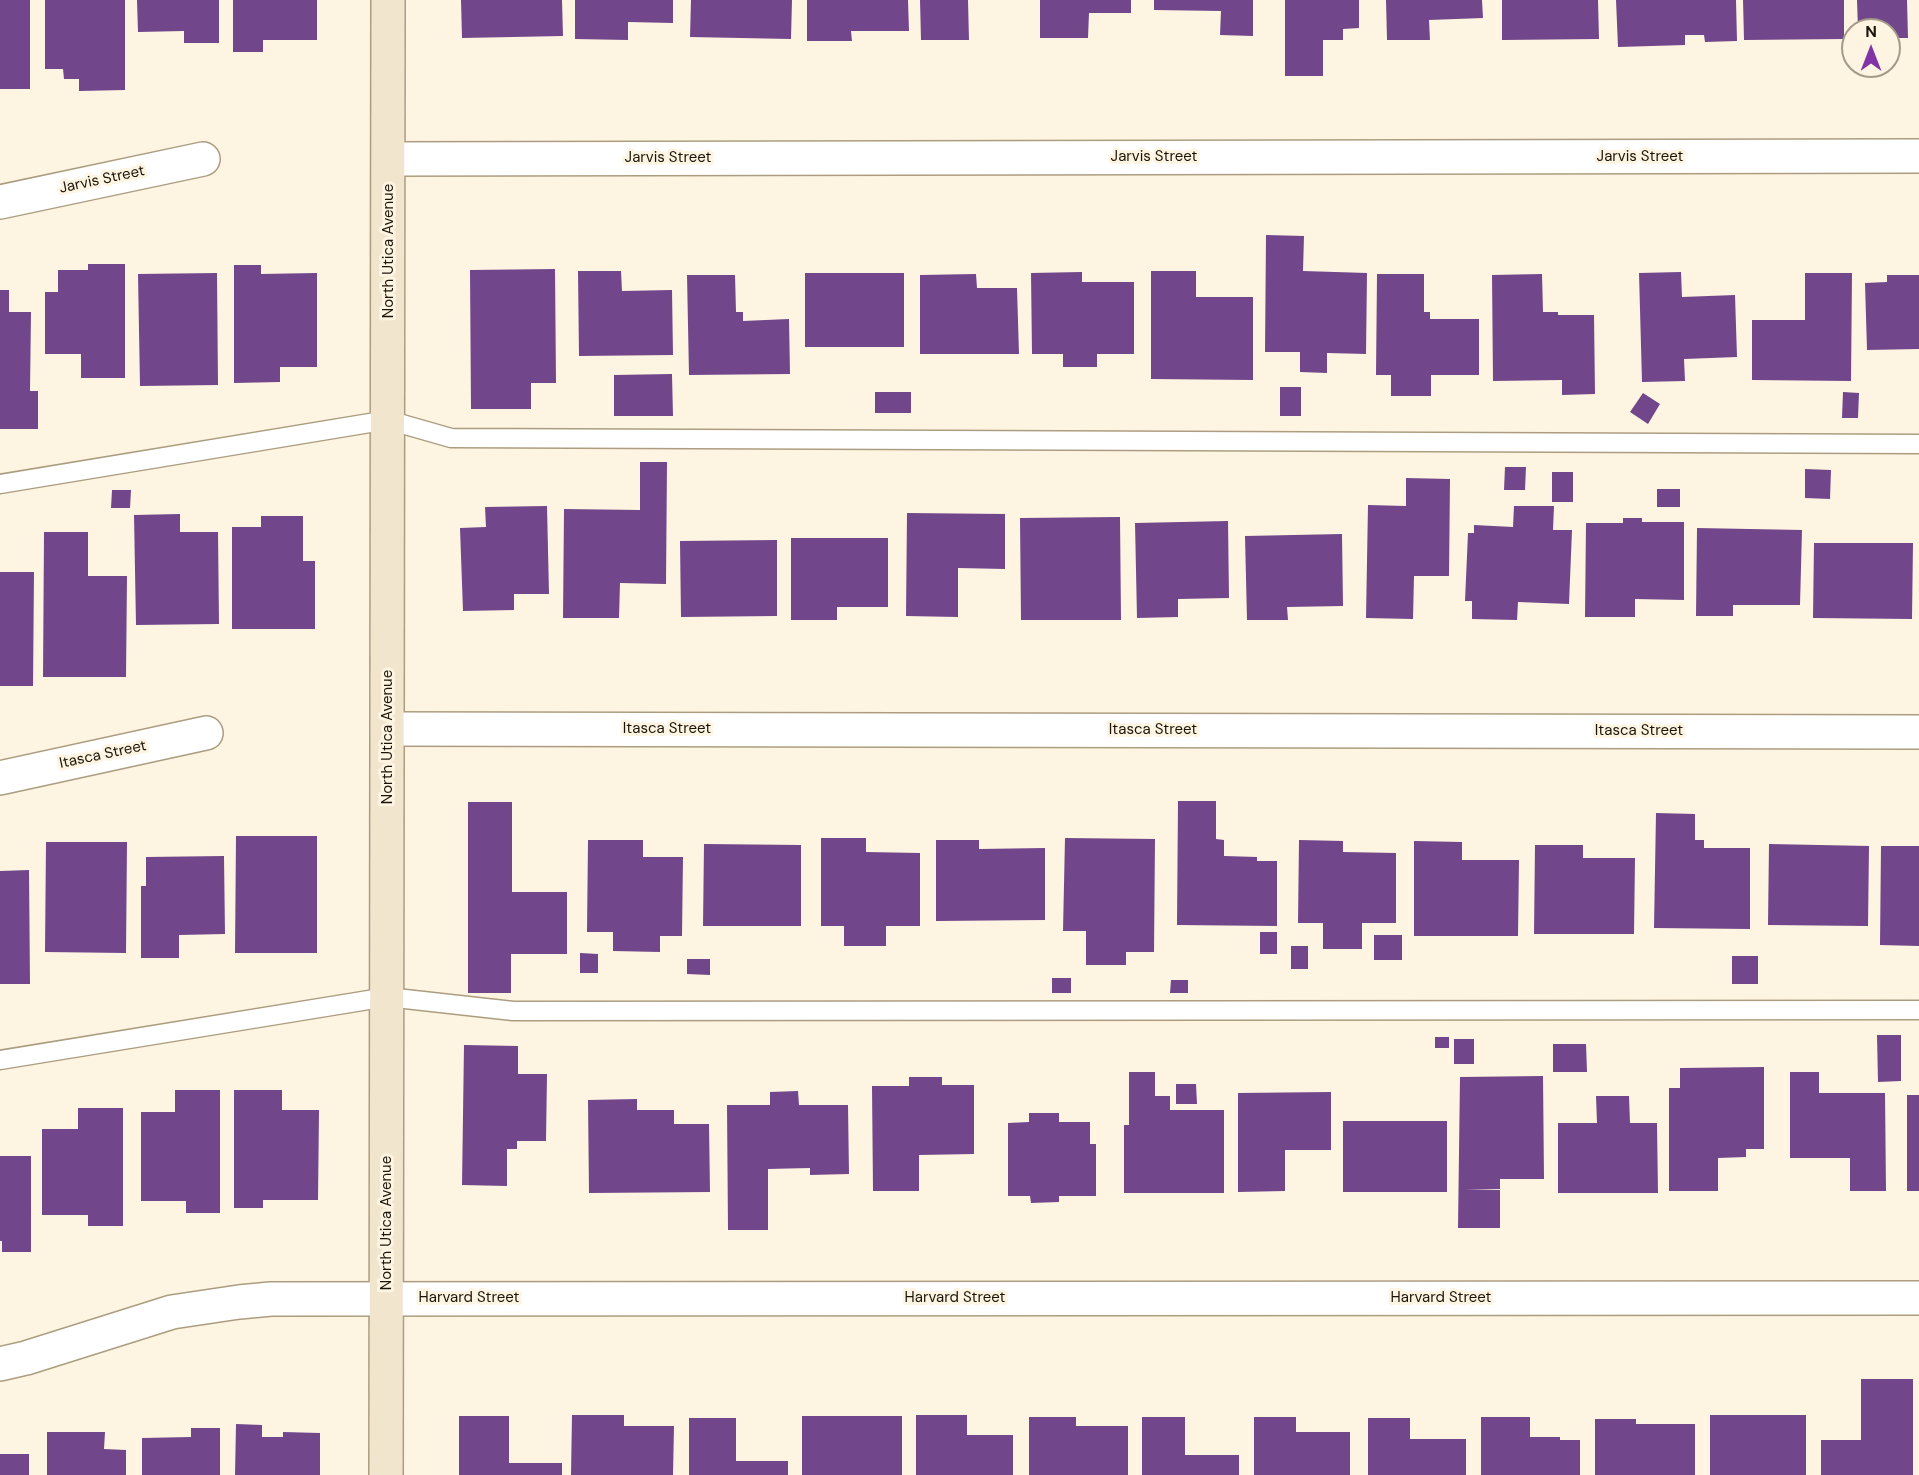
<!DOCTYPE html>
<style>
body{margin:0}
#map{position:relative;width:1919px;height:1475px;overflow:hidden;background:#fef4e2;font-family:"DM Sans",sans-serif}
canvas{display:block}
.north{position:absolute;left:1841px;top:18px;width:60px;height:60px;box-sizing:border-box;background:#fef4e2;border:2px solid #a39a8b;border-radius:50%;rotate:0deg;font-size:16px;font-weight:700;line-height:24px;text-align:center;color:#1a1409}
.north::after{content:'';display:block;margin:auto;width:21px;height:27px;background:#8034a6;clip-path:polygon(50% 0,100% 100%,50% 72%,0 100%)}
</style>
<div id="map">
<canvas width="1919" height="1475"></canvas>
<div class="north">N</div>
</div>
<script>
const ctx = document.querySelector('canvas').getContext('2d');
ctx.lineJoin = 'round';
function fillPath(path, color) {
  ctx.fillStyle = color;
  ctx.fill(path, 'evenodd');
}
function shape(rows) {
  const path = new Path2D();
  for (const r of rows) {
    path.moveTo(r[0], r[1]);
    for (let i = 2; i < r.length; i += 2) path.lineTo(r[i], r[i + 1]);
  }
  return path;
}
function stroke(path, color, width, dash) {
  ctx.strokeStyle = color;
  ctx.lineWidth = width;
  ctx.lineCap = dash ? 'butt' : 'round';
  ctx.setLineDash(dash || []);
  ctx.stroke(path);
}
function label(font, color, halo, rows, align = 'center') {
  ctx.font = font + ' "DM Sans",sans-serif';
  ctx.lineWidth = 6;
  ctx.setLineDash([]);
  ctx.textBaseline = 'middle';
  ctx.strokeStyle = halo;
  ctx.fillStyle = color;
  for (const [text, x, y, turn = 0] of rows) {
    ctx.save();
    ctx.translate(x, y);
    ctx.rotate((+turn || 0) * Math.PI / 180);
    ctx.textAlign = isNaN(turn) ? turn : align;
    if (halo) ctx.strokeText(text, 0, 0);
    ctx.fillText(text, 0, 0);
    ctx.restore();
  }
}
fillPath(shape([
 [0,0,30,0,30,89,0,89],
 [45,0,125,0,125,90,79,91,79,79,64,79,63,69,45,69],
 [137,0,219,0,219,43,184,43,184,31,138,32],
 [233,0,317,0,317,40,263,40,263,52,233,52],
 [461,0,562,0,563,36,462,38],
 [575,0,673,0,673,23,628,22,628,40,575,39],
 [691,0,792,0,791,39,690,37],
 [807,0,908,0,909,31,851,31,852,41,807,41],
 [920,0,968,0,969,40,921,40],
 [1040,0,1131,0,1131,13,1089,13,1088,38,1040,38],
 [1154,0,1253,0,1253,36,1220,35,1221,11,1154,10],
 [1285,0,1359,0,1359,28,1343,29,1343,40,1323,40,1323,76,1285,76],
 [1386,0,1482,0,1483,18,1429,20,1430,40,1387,40],
 [1502,0,1598,0,1599,39,1502,40],
 [1616,0,1736,0,1737,41,1705,42,1704,35,1685,35,1685,45,1618,47],
 [1743,0,1844,0,1844,39,1744,40],
 [1857,0,1907,0,1908,38,1889,38,1889,30,1858,30],
 [1266,235,1304,236,1303,271,1367,273,1366,354,1327,353,1327,373,1300,372,1300,352,1265,352],
 [88,264,125,264,125,378,81,378,81,354,45,354,45,292,58,292,58,270,88,270],
 [234,265,261,265,261,274,317,273,317,367,280,367,280,382,234,383],
 [555,269,556,383,531,383,531,409,471,409,470,270],
 [578,271,621,271,622,291,672,290,673,355,579,356],
 [1151,271,1196,271,1196,297,1253,297,1253,380,1151,379],
 [1082,272,1082,282,1134,282,1134,354,1097,354,1097,367,1063,367,1063,354,1032,354,1031,273],
 [1681,272,1682,297,1735,295,1737,357,1684,359,1685,381,1642,382,1639,273],
 [217,273,218,385,140,386,138,274],
 [805,273,904,273,904,347,805,347],
 [1805,273,1852,273,1851,381,1752,380,1752,320,1805,320],
 [976,274,977,288,1017,288,1019,354,920,354,920,275],
 [1377,274,1424,274,1424,312,1430,312,1430,319,1479,319,1479,375,1431,375,1431,396,1391,396,1391,375,1376,375],
 [1542,274,1543,312,1558,312,1558,315,1594,315,1595,394,1562,395,1562,380,1493,381,1492,275],
 [687,275,735,275,736,312,743,312,743,321,789,319,790,374,689,375],
 [1887,275,1919,275,1919,349,1867,350,1865,283,1887,282],
 [0,290,9,290,9,312,31,312,30,391,38,391,38,429,0,429],
 [672,374,673,416,614,416,614,375],
 [1280,387,1301,387,1301,416,1280,416],
 [875,392,911,392,911,413,875,413],
 [1843,392,1859,393,1858,418,1842,418],
 [1643,393,1660,404,1648,424,1630,412],
 [640,462,667,462,666,584,620,583,619,618,563,618,564,509,640,510],
 [1505,467,1526,467,1525,490,1504,490],
 [1805,469,1831,470,1830,499,1805,498],
 [1552,472,1573,472,1573,502,1552,502],
 [1406,478,1450,479,1449,576,1414,576,1413,619,1366,618,1368,505,1406,506],
 [1657,489,1680,489,1680,507,1657,507],
 [112,490,131,490,130,508,111,508],
 [547,506,549,594,514,594,514,610,463,611,460,528,486,527,485,507],
 [1514,506,1554,506,1553,530,1572,530,1569,604,1518,602,1517,620,1472,619,1472,601,1465,601,1468,533,1474,533,1474,525,1513,527],
 [907,513,1005,514,1005,569,958,568,958,617,906,616],
 [180,514,180,532,218,532,219,624,136,625,134,515],
 [261,516,303,516,303,561,315,561,315,629,232,629,232,527,261,527],
 [1120,517,1121,620,1021,620,1020,518],
 [1623,518,1642,518,1642,522,1684,522,1684,600,1635,599,1635,617,1585,617,1586,523,1623,523],
 [1228,521,1229,598,1178,599,1178,617,1137,618,1135,523],
 [1697,528,1802,530,1800,605,1733,605,1733,616,1696,616],
 [44,532,88,532,88,576,127,576,126,677,43,677],
 [1342,534,1343,606,1287,607,1288,620,1247,620,1245,536],
 [791,538,888,538,888,607,837,607,837,620,791,620],
 [777,540,777,616,681,617,680,541],
 [1814,543,1913,543,1912,619,1813,618],
 [0,572,34,572,33,686,0,686],
 [1178,801,1216,801,1216,839,1224,840,1224,856,1257,857,1257,861,1277,861,1277,926,1177,925],
 [468,802,512,802,512,892,567,892,567,954,511,954,511,993,468,993],
 [1656,813,1695,814,1695,840,1704,840,1704,848,1750,848,1750,929,1654,928],
 [236,836,317,836,317,953,235,953],
 [821,838,866,838,866,852,920,853,920,926,886,926,886,946,844,946,844,926,821,926],
 [1065,838,1155,839,1154,952,1126,952,1126,965,1086,965,1086,931,1063,931],
 [588,840,643,840,643,857,683,857,682,936,660,936,660,952,613,951,613,932,587,932],
 [936,840,979,840,979,849,1045,848,1045,920,936,921],
 [1299,840,1343,841,1343,852,1396,853,1396,923,1362,923,1362,949,1323,949,1323,923,1298,923],
 [1414,841,1462,842,1462,860,1519,860,1518,936,1414,936],
 [46,842,127,842,126,953,45,952],
 [704,844,801,845,801,926,703,926],
 [1769,844,1869,846,1868,926,1768,925],
 [1535,845,1583,845,1583,858,1635,858,1634,934,1534,934],
 [1881,846,1919,846,1919,946,1880,945],
 [224,856,225,934,179,935,179,958,141,958,141,886,146,886,146,857],
 [29,870,30,984,0,984,0,871],
 [1260,932,1277,932,1277,954,1260,954],
 [1374,935,1402,935,1402,960,1374,960],
 [1291,946,1308,946,1308,969,1291,969],
 [580,953,598,954,598,973,580,973],
 [1732,956,1758,956,1758,984,1732,984],
 [687,959,710,959,710,975,687,974],
 [1052,978,1071,978,1071,993,1052,993],
 [1171,980,1188,980,1188,993,1170,993],
 [1877,1035,1901,1035,1901,1081,1878,1082],
 [1435,1037,1449,1037,1449,1048,1435,1048],
 [1454,1039,1474,1039,1474,1064,1454,1064],
 [1553,1044,1586,1044,1587,1072,1553,1072],
 [464,1045,518,1046,518,1074,547,1074,546,1141,517,1141,517,1149,507,1149,507,1186,462,1185],
 [1764,1067,1764,1149,1746,1149,1746,1157,1718,1158,1718,1191,1669,1191,1669,1088,1680,1088,1680,1068],
 [1129,1072,1155,1072,1155,1096,1170,1096,1170,1110,1224,1110,1224,1193,1124,1193,1124,1125,1129,1125],
 [1790,1072,1819,1072,1819,1093,1885,1093,1886,1191,1850,1191,1850,1158,1790,1158],
 [1543,1076,1544,1179,1500,1179,1500,1189,1465,1189,1500,1190,1500,1228,1458,1228,1460,1077],
 [909,1077,942,1077,942,1085,974,1085,974,1154,919,1155,919,1191,873,1191,872,1086,909,1086],
 [1176,1084,1196,1084,1197,1104,1176,1104],
 [175,1090,220,1090,220,1213,186,1213,186,1201,141,1201,141,1112,175,1112],
 [234,1090,282,1090,282,1110,319,1110,318,1200,263,1200,263,1208,234,1208],
 [798,1091,799,1105,848,1105,849,1174,810,1175,810,1168,768,1169,768,1230,728,1230,727,1105,770,1105,770,1092],
 [1331,1092,1331,1150,1285,1150,1285,1191,1238,1192,1238,1093],
 [1907,1095,1919,1095,1919,1191,1907,1191],
 [1596,1096,1629,1096,1630,1123,1657,1123,1658,1193,1558,1193,1558,1123,1597,1123],
 [637,1099,637,1110,674,1110,674,1124,709,1124,710,1192,589,1193,588,1100],
 [78,1108,123,1108,123,1226,88,1226,88,1215,42,1215,42,1129,78,1129],
 [1029,1113,1059,1113,1059,1122,1090,1122,1090,1144,1096,1144,1096,1196,1059,1196,1059,1202,1031,1203,1030,1196,1008,1196,1008,1123,1029,1122],
 [1343,1121,1447,1121,1447,1192,1343,1192],
 [0,1156,31,1156,31,1252,2,1252,2,1241,0,1241],
 [1861,1379,1913,1379,1913,1475,1821,1475,1821,1440,1861,1440],
 [572,1415,624,1415,624,1426,674,1426,673,1475,571,1475],
 [916,1415,967,1415,967,1435,1013,1435,1013,1475,916,1475],
 [1710,1415,1806,1415,1806,1475,1710,1475],
 [459,1416,509,1416,509,1463,562,1463,562,1475,459,1475],
 [802,1416,902,1416,902,1475,802,1475],
 [1029,1417,1076,1417,1076,1426,1128,1426,1128,1475,1029,1475],
 [1142,1417,1185,1417,1185,1455,1239,1455,1239,1475,1142,1475],
 [1254,1417,1296,1417,1296,1432,1350,1432,1350,1475,1254,1475],
 [1481,1417,1530,1417,1530,1437,1560,1437,1560,1440,1580,1440,1580,1475,1481,1475],
 [689,1418,736,1418,736,1461,788,1461,788,1475,689,1475],
 [1368,1418,1410,1418,1410,1439,1466,1439,1466,1475,1368,1475],
 [1595,1419,1636,1419,1636,1424,1695,1424,1695,1475,1595,1475],
 [236,1424,262,1425,262,1437,283,1437,283,1432,320,1433,320,1475,235,1475],
 [191,1428,220,1428,220,1475,142,1475,142,1438,191,1437],
 [47,1432,105,1432,104,1449,126,1450,126,1475,47,1475],
 [0,1454,29,1454,29,1475,0,1475]
]), '#72468b');
const lane = shape([
 [0,484,388,420,451,438,1919,444],
 [0,1060,387,997,513,1011,1919,1010]
]);
const street = shape([
 [389,159,1919,156],
 [0,202,203,159],
 [388,729,1919,732],
 [0,778,206,733],
 [0,1364,26,1358,172,1312,239,1302,271,1299,1919,1298]
]);
const secondary = shape([
 [386,1475,388,0]
]);
stroke(lane, '#ac9d80', 21);
stroke(street, '#ac9d80', 36);
stroke(secondary, '#ac9d80', 36);
stroke(lane, '#fff', 18);
stroke(street, '#fff', 33);
stroke(secondary, '#f1e5ce', 33);
label('15px', '#1a1409', '#fef4e2', [
 ["Jarvis Street",1154,157],
 ["Jarvis Street",1640,157],
 ["Jarvis Street",668,158],
 ["Jarvis Street",102,180,-12],
 ["North Utica Avenue",389,251,-90],
 ["Itasca Street",667,729],
 ["Itasca Street",1153,730],
 ["Itasca Street",1639,731],
 ["North Utica Avenue",388,737,-90],
 ["Itasca Street",103,755,-12],
 ["North Utica Avenue",387,1223,-90],
 ["Harvard Street",469,1298],
 ["Harvard Street",955,1298],
 ["Harvard Street",1441,1298]
]);
</script>
